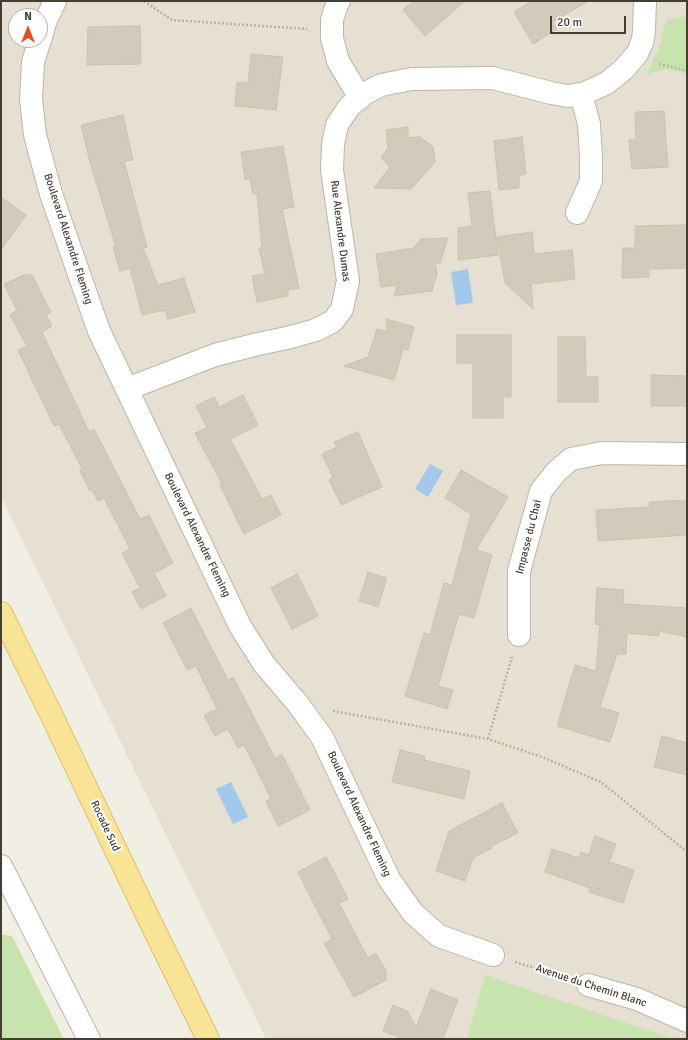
<!DOCTYPE html>
<style>
body{margin:0}
#map{position:relative;width:688px;height:1040px;overflow:hidden;background:#f1eee4;font-family:Signika,sans-serif}
canvas{display:block}
.frame{position:absolute;inset:0;border:2px solid #433e34;pointer-events:none}
.north{position:absolute;left:8px;top:8px;width:40px;height:40px;box-sizing:border-box;background:#fff;border:1px solid #b4b2ae;border-radius:50%;rotate:0deg;font-size:11px;font-weight:700;line-height:16px;text-align:center;color:#433e34}
.north::after{content:'';display:block;margin:auto;width:14px;height:18px;background:#ef4a1d;clip-path:polygon(50% 0,100% 100%,50% 72%,0 100%)}
.scale{position:absolute;left:550px;top:16px;width:76px;height:18px;box-sizing:border-box;border:2px solid #433e34;border-top:0;padding-left:5px;font-size:12px;line-height:14px;white-space:nowrap;color:#433e34;-webkit-text-stroke:3px #fff;paint-order:stroke}
</style>
<div id="map">
<canvas width="688" height="1040"></canvas>
<div class="frame"></div>
<div class="north">N</div>
<div class="scale">20 m</div>
</div>
<script>
const ctx = document.querySelector('canvas').getContext('2d');
ctx.lineJoin = 'round';
function fillPath(path, color) {
  ctx.fillStyle = color;
  ctx.fill(path, 'evenodd');
}
function shape(rows) {
  const path = new Path2D();
  for (const r of rows) {
    path.moveTo(r[0], r[1]);
    for (let i = 2; i < r.length; i += 2) path.lineTo(r[i], r[i + 1]);
  }
  return path;
}
function stroke(path, color, width, dash) {
  ctx.strokeStyle = color;
  ctx.lineWidth = width;
  ctx.lineCap = dash ? 'butt' : 'round';
  ctx.setLineDash(dash || []);
  ctx.stroke(path);
}
function label(font, color, halo, rows, align = 'center') {
  ctx.font = font + ' Signika,sans-serif';
  ctx.lineWidth = 4;
  ctx.setLineDash([]);
  ctx.textBaseline = 'middle';
  ctx.strokeStyle = halo;
  ctx.fillStyle = color;
  for (const [text, x, y, turn = 0] of rows) {
    ctx.save();
    ctx.translate(x, y);
    ctx.rotate((+turn || 0) * Math.PI / 180);
    ctx.textAlign = isNaN(turn) ? turn : align;
    if (halo) ctx.strokeText(text, 0, 0);
    ctx.fillText(text, 0, 0);
    ctx.restore();
  }
}
fillPath(shape([
 [1,1,687,1,687,1039,266,1039,1,497],
 [16,16,40,16,40,40,16,40]
]), '#e5e0d2');
fillPath(shape([
 [687,16,687,75,682,72,665,69,646,75,660,45,666,20],
 [1,934,12,936,64,1039,1,1039],
 [485,975,674,1039,467,1039]
]), '#c8e4ae');
fillPath(shape([
 [468,269,473,303,456,305,451,272],
 [430,464,443,471,428,497,415,489],
 [231,782,248,817,233,824,216,789]
]), '#a2c9ec');
const building = shape([
 [413,1,465,1,425,36,403,10,413,1],
 [532,1,588,1,553,22,557,29,533,44,514,12,532,1],
 [140,26,141,64,87,65,88,27,140,26],
 [251,54,283,57,276,110,235,106,237,82,248,83,251,54],
 [664,111,668,167,632,169,629,140,636,140,635,112,664,111],
 [123,115,133,160,124,161,147,247,143,248,158,285,184,278,195,312,168,319,165,310,142,315,130,268,120,271,113,247,116,247,90,162,81,125,123,115],
 [408,127,408,138,420,137,433,147,435,162,411,189,374,188,390,167,381,158,388,148,386,130,408,127],
 [522,137,526,174,519,176,519,188,499,190,494,141,522,137],
 [283,146,294,207,282,209,299,288,288,290,288,296,257,302,252,276,265,274,259,248,262,247,257,194,253,194,250,179,245,179,241,152,283,146],
 [490,191,498,255,458,260,458,228,472,226,468,193,490,191],
 [1,197,26,215,1,250,1,197],
 [687,225,687,268,649,269,649,277,622,278,623,248,635,248,635,226,687,225],
 [532,232,534,254,572,250,575,279,531,284,533,309,505,283,497,237,532,232],
 [448,238,440,263,435,263,437,274,432,291,394,296,397,285,381,287,376,254,414,248,421,239,448,238],
 [24,275,32,275,44,299,51,312,46,315,52,326,42,332,89,432,94,429,140,519,149,515,173,563,154,573,166,596,141,609,132,592,140,588,122,553,130,549,104,498,98,501,92,490,90,491,80,471,82,469,59,424,54,426,18,350,27,346,10,315,17,310,4,284,24,275],
 [386,319,414,327,408,350,403,349,394,380,344,366,368,357,377,329,387,331,386,319],
 [457,335,511,335,511,397,503,397,503,418,473,418,473,363,457,363,457,335],
 [558,337,585,337,586,377,598,377,598,402,558,402,558,337],
 [651,375,687,376,687,406,651,406,651,375],
 [243,395,258,425,230,439,262,499,271,495,281,515,244,534,220,485,222,484,195,433,207,428,196,406,214,397,219,407,243,395],
 [358,432,382,487,341,505,329,480,333,477,322,454,337,447,334,442,358,432],
 [461,470,508,497,476,550,492,555,474,618,459,614,438,686,453,690,447,709,405,696,424,633,430,635,444,583,452,585,471,514,445,498,461,470],
 [687,500,687,535,598,541,596,510,650,507,649,502,687,500],
 [368,572,387,578,378,607,359,601,368,572],
 [297,574,318,616,292,629,271,588,297,574],
 [597,588,624,590,623,604,687,608,687,637,659,631,659,636,627,633,626,654,617,654,600,707,619,713,610,742,557,726,575,665,596,671,600,625,595,624,597,588],
 [191,608,228,680,233,677,275,758,282,754,310,810,278,826,266,801,271,799,244,745,238,748,228,729,215,736,204,715,217,709,196,666,187,670,163,623,191,608],
 [662,736,687,743,687,775,654,767,662,736],
 [400,750,425,756,424,760,470,771,464,799,392,782,400,750],
 [502,803,518,833,491,846,492,848,473,858,465,881,436,871,449,831,502,803],
 [595,836,616,844,609,862,634,870,623,903,589,892,590,888,545,872,552,849,579,858,581,852,589,855,595,836],
 [326,857,348,899,339,903,368,958,376,953,386,971,386,980,354,997,324,943,332,939,298,872,326,857],
 [431,989,458,1000,443,1039,403,1039,383,1031,393,1005,407,1011,416,1027,431,989]
]);
fillPath(building, '#d2caba');
stroke(building, '#ccc2ae', 1);
const minor = shape([
 [339,1,337,4,332,20,332,38,338,61,360,98],
 [40,40,33,62,31,99,35,135,51,194,99,331,240,626,264,664,298,704,322,737,389,879,413,913,439,936,493,955],
 [40,40,46,20,55,1],
 [577,213,591,181,591,157,589,124,581,94],
 [127,389,215,355,258,344,287,338,316,330,333,321,342,309,348,281,332,170,333,144,337,125,349,107,364,94,381,85,412,79,493,78,551,93,568,96,585,93,607,83,624,69,637,54,643,40,644,29,645,1],
 [519,635,519,571,541,491,556,472,571,459,602,453,687,454],
 [1,866,89,1039],
 [588,985,637,999,687,1021]
]);
const major = shape([
 [1,613,49,710,146,913,208,1039]
]);
stroke(minor, '#bcb6a7', 24);
stroke(major, '#ddc166', 24);
stroke(shape([
 [144,1,172,20,307,29],
 [659,64,684,70,687,72],
 [333,711,488,739,542,757,601,782,687,852],
 [488,739,512,657],
 [515,962,565,977]
]), '#bdb299', 2.5, [2, 2]);
stroke(minor, '#fff', 22);
stroke(major, '#f9e395', 22);
label('11px', '#433e34', '#fff', [
 ["Rue Alexandre Dumas",340,231,83],
 ["Boulevard Alexandre Fleming",68,239,72],
 ["Boulevard Alexandre Fleming",197,535,64],
 ["Impasse du Chai",529,537,-76],
 ["Boulevard Alexandre Fleming",359,814,65],
 ["Rocade Sud",105,826,65],
 ["Avenue du Chemin Blanc",591,986,18]
]);
</script>
